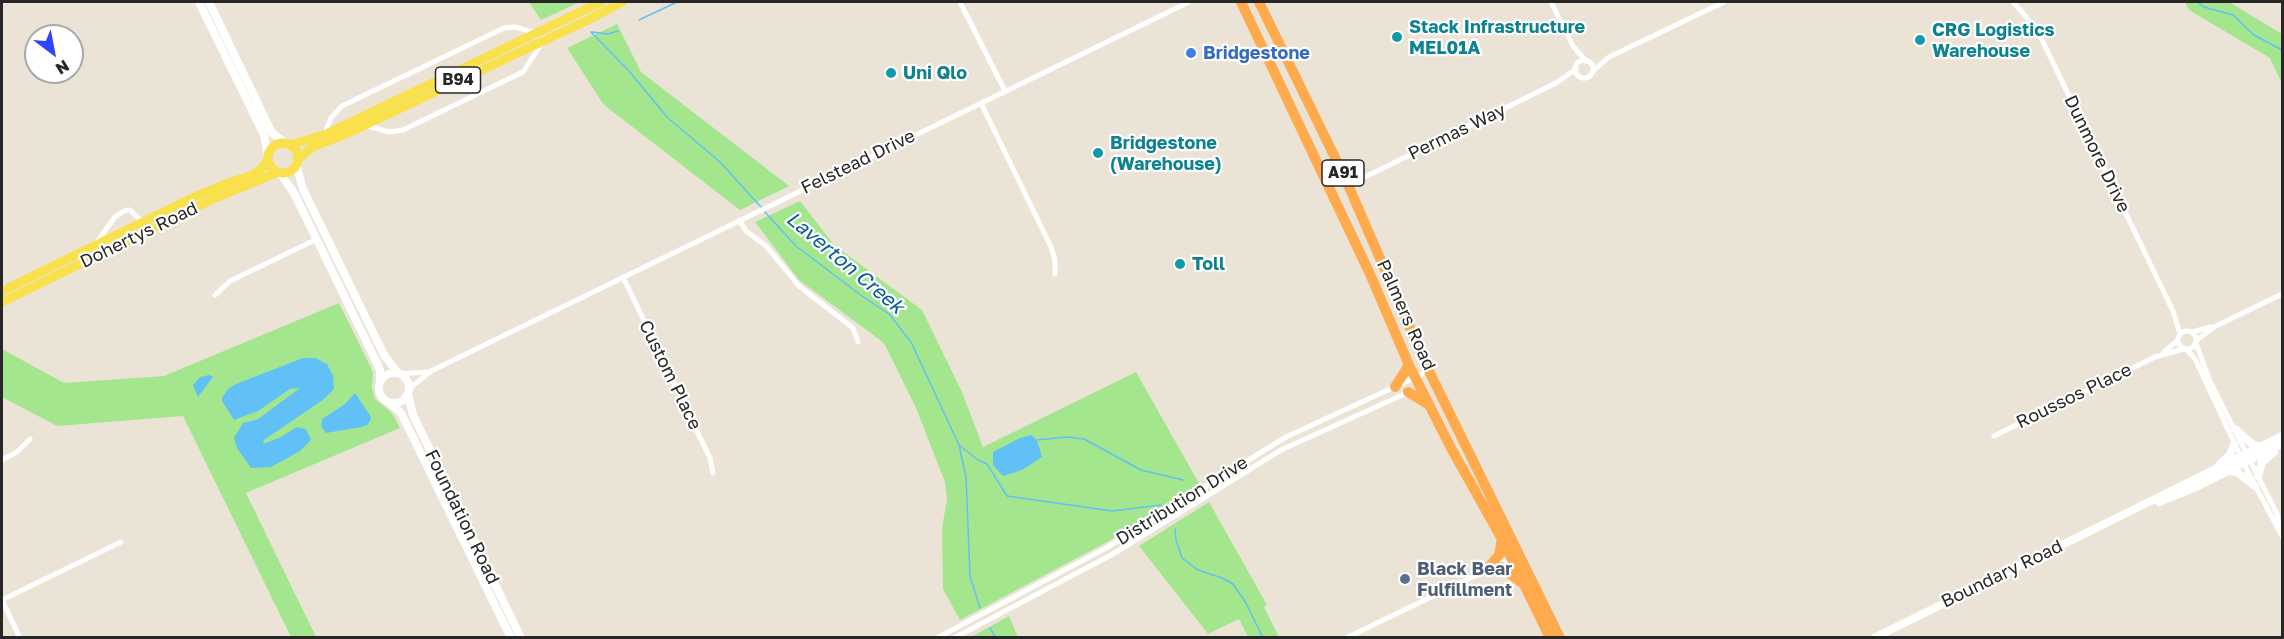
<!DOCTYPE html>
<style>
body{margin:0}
#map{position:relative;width:2284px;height:639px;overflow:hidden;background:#ebe4d6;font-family:"Golos Text",sans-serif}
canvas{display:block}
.frame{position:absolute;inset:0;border:3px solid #272727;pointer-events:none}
.north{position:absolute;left:24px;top:24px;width:60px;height:60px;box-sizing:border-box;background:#fff;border:2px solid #a9a9a9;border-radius:50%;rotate:148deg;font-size:16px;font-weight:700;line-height:24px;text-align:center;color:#272727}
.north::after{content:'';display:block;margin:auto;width:21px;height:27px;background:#2f43ff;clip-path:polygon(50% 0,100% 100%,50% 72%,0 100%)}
</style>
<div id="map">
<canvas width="2284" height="639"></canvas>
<div class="frame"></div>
<div class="north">N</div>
</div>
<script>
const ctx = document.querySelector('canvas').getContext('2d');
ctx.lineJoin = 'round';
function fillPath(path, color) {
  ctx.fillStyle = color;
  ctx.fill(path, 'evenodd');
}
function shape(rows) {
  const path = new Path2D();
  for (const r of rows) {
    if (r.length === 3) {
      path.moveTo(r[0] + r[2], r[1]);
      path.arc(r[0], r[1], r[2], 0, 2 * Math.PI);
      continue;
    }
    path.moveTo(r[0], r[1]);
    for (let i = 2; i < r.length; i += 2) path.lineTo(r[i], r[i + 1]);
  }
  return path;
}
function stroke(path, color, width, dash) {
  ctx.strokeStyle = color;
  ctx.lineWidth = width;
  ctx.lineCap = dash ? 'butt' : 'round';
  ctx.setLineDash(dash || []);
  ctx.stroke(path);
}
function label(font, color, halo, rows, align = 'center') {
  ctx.font = font + ' "Golos Text",sans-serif';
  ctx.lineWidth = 4.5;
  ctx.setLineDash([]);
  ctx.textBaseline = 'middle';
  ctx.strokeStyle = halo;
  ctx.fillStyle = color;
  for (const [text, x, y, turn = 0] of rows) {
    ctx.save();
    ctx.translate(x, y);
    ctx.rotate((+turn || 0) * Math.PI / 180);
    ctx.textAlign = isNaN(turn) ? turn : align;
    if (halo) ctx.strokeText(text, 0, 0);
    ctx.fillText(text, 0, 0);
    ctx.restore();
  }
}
fillPath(shape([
 [529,2,580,2,541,20],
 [2185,2,2229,2,2282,34,2282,84,2270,58,2189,10],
 [617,24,641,72,789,186,740,210,604,105,567,48],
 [800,201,834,245,922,310,962,392,983,447,1136,372,1200,485,1107,542,960,620,943,589,942,528,947,499,945,482,916,408,884,343,799,280,755,222],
 [339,303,373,372,372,388,375,399,392,413,400,428,246,493,316,637,291,637,183,416,57,426,2,397,2,349,64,383,164,376],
 [1209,502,1267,605,1264,607,1279,637,1248,637,1239,619,1208,634,1139,546],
 [1009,616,1018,637,971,637]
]), '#a4e68e');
fillPath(shape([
 [303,358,315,358,327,364,333,376,334,389,324,399,264,440,263,444,281,437,297,427,306,429,311,440,300,451,271,467,251,468,237,448,234,438,243,423,258,419,300,388,290,389,258,411,234,420,222,401,222,398,228,389,236,384],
 [209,375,213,377,198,397,193,385,200,377],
 [355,393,371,417,370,421,367,425,361,427,326,433,321,426,322,419,345,404],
 [1031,435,1037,440,1042,457,1022,470,1003,476,993,465,993,452,1020,438]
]), '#61c1f6');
stroke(shape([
 [2198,2,2204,7,2233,15,2254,35,2282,50],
 [639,20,677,2],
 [591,32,628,70,668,118,719,161,762,208],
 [592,32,608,34,618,31],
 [765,212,796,246,862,296,889,314,911,342,959,445,966,477,970,576,980,608],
 [1037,440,1067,437,1084,439,1141,470,1183,480],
 [959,445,978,460,987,464,1007,496,1112,511,1161,505],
 [1175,529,1176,540,1182,558,1198,570,1222,578,1233,584,1246,603,1263,638],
 [990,628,996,638]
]), '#61c1f6', 1.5);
stroke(shape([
 [960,2,1005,91],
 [1551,2,1573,46,1586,61],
 [2013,2,2034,26,2043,42,2173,311,2180,334],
 [1584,69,9],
 [1592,72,1609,57,1724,2],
 [981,103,1051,247,1055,260,1055,274],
 [366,125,388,132,403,130,523,72,542,43],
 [324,135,331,118,342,106,504,28,515,27,536,33],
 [1350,189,1359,180,1556,83,1576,69],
 [739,220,746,231,766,246,799,286,853,328,858,342],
 [96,243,115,217,124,211,130,210,140,220,145,221],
 [623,277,710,458,713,473],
 [215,295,230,281,317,239],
 [2187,340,9],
 [2192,332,2211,327],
 [2197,340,2214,327,2282,294],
 [2196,343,2209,379,2277,514,2280,529],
 [2186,349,2195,359,2248,472,2282,536],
 [2164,352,2178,340],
 [400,374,426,372],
 [410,388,431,371,1189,2],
 [1994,436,2155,357,2184,349],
 [2,460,17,452,30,439],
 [2,600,121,542],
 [2,600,20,638],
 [937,638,1108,547,1286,437,1429,371],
 [954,638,1113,554,1281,450,1409,392],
 [1346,638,1512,558]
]), '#fff', 5);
stroke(shape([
 [199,2,264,135,268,156],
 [209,2,272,133,287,144],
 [296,164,303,189,384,355,398,373],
 [280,173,294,193,375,359,380,370,380,382],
 [394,388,15],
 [408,394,413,415,521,638],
 [388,402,401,413,405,421,511,638],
 [2235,429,2252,444,2260,447],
 [2219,465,2230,455,2234,444],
 [2228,471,2237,472,2255,486],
 [2258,476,2262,462,2274,452],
 [2159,502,2196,487,2282,444],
 [1874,638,2282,436]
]), '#fff', 8);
stroke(shape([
 [283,158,15],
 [289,145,324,135,601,2],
 [297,161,307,151,317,145,346,134,588,20,622,2],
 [2,291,192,198,228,183,253,175,262,168,268,159],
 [2,302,213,199,278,172]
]), '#f9e04d', 9);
stroke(shape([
 [1241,2,1370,274,1409,365,1451,448,1502,539,1550,638],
 [1259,2,1346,180,1427,367,1560,638],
 [1395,387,1409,365],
 [1408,392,1429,405],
 [1488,568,1501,567,1522,583],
 [1488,568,1499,555,1502,539]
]), '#ffaa4d', 10);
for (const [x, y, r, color] of [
 [1397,37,6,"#0f9aa8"],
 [1920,40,6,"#0f9aa8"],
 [1191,53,6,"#3f7fe0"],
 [891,73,6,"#0f9aa8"],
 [1098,153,6,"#0f9aa8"],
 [1180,264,6,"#0f9aa8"],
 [1405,579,6,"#5c6f8a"]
]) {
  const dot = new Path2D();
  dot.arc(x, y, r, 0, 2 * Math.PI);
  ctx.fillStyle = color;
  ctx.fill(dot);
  stroke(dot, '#fff', 2);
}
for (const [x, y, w] of [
 [458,80,45],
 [1343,173,42]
]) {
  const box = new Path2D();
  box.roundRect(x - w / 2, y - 13, w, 26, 4.5);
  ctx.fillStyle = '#fff';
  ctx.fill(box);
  stroke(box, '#272727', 1.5);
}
label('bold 16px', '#272727', null, [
 ["B94",458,80],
 ["A91",1343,173]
]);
label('bold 18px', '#0d838f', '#fff', [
 ["Stack Infrastructure",1409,27],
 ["MEL01A",1409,48],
 ["CRG Logistics",1932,30],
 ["Warehouse",1932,51],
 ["Uni Qlo",903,73],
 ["Bridgestone",1110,143],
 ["(Warehouse)",1110,164],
 ["Toll",1192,264]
], 'left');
label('bold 18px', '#366cbe', '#fff', [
 ["Bridgestone",1203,53]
], 'left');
label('18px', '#272727', '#fff', [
 ["Permas Way",1457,132,-26],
 ["Dunmore Drive",2097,154,64],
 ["Felstead Drive",858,162,-26],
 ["Dohertys Road",139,235,-26],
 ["Palmers Road",1406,315,66],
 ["Custom Place",670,375,64],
 ["Roussos Place",2074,396,-26],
 ["Distribution Drive",1182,501,-32],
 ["Foundation Road",462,517,64],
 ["Boundary Road",2002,574,-26]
]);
label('bold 18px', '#4e5e75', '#fff', [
 ["Black Bear",1417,569],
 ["Fulfillment",1417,590]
], 'left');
label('italic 20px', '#055b9c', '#fff', [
 ["Laverton Creek",845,263,40]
]);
</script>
